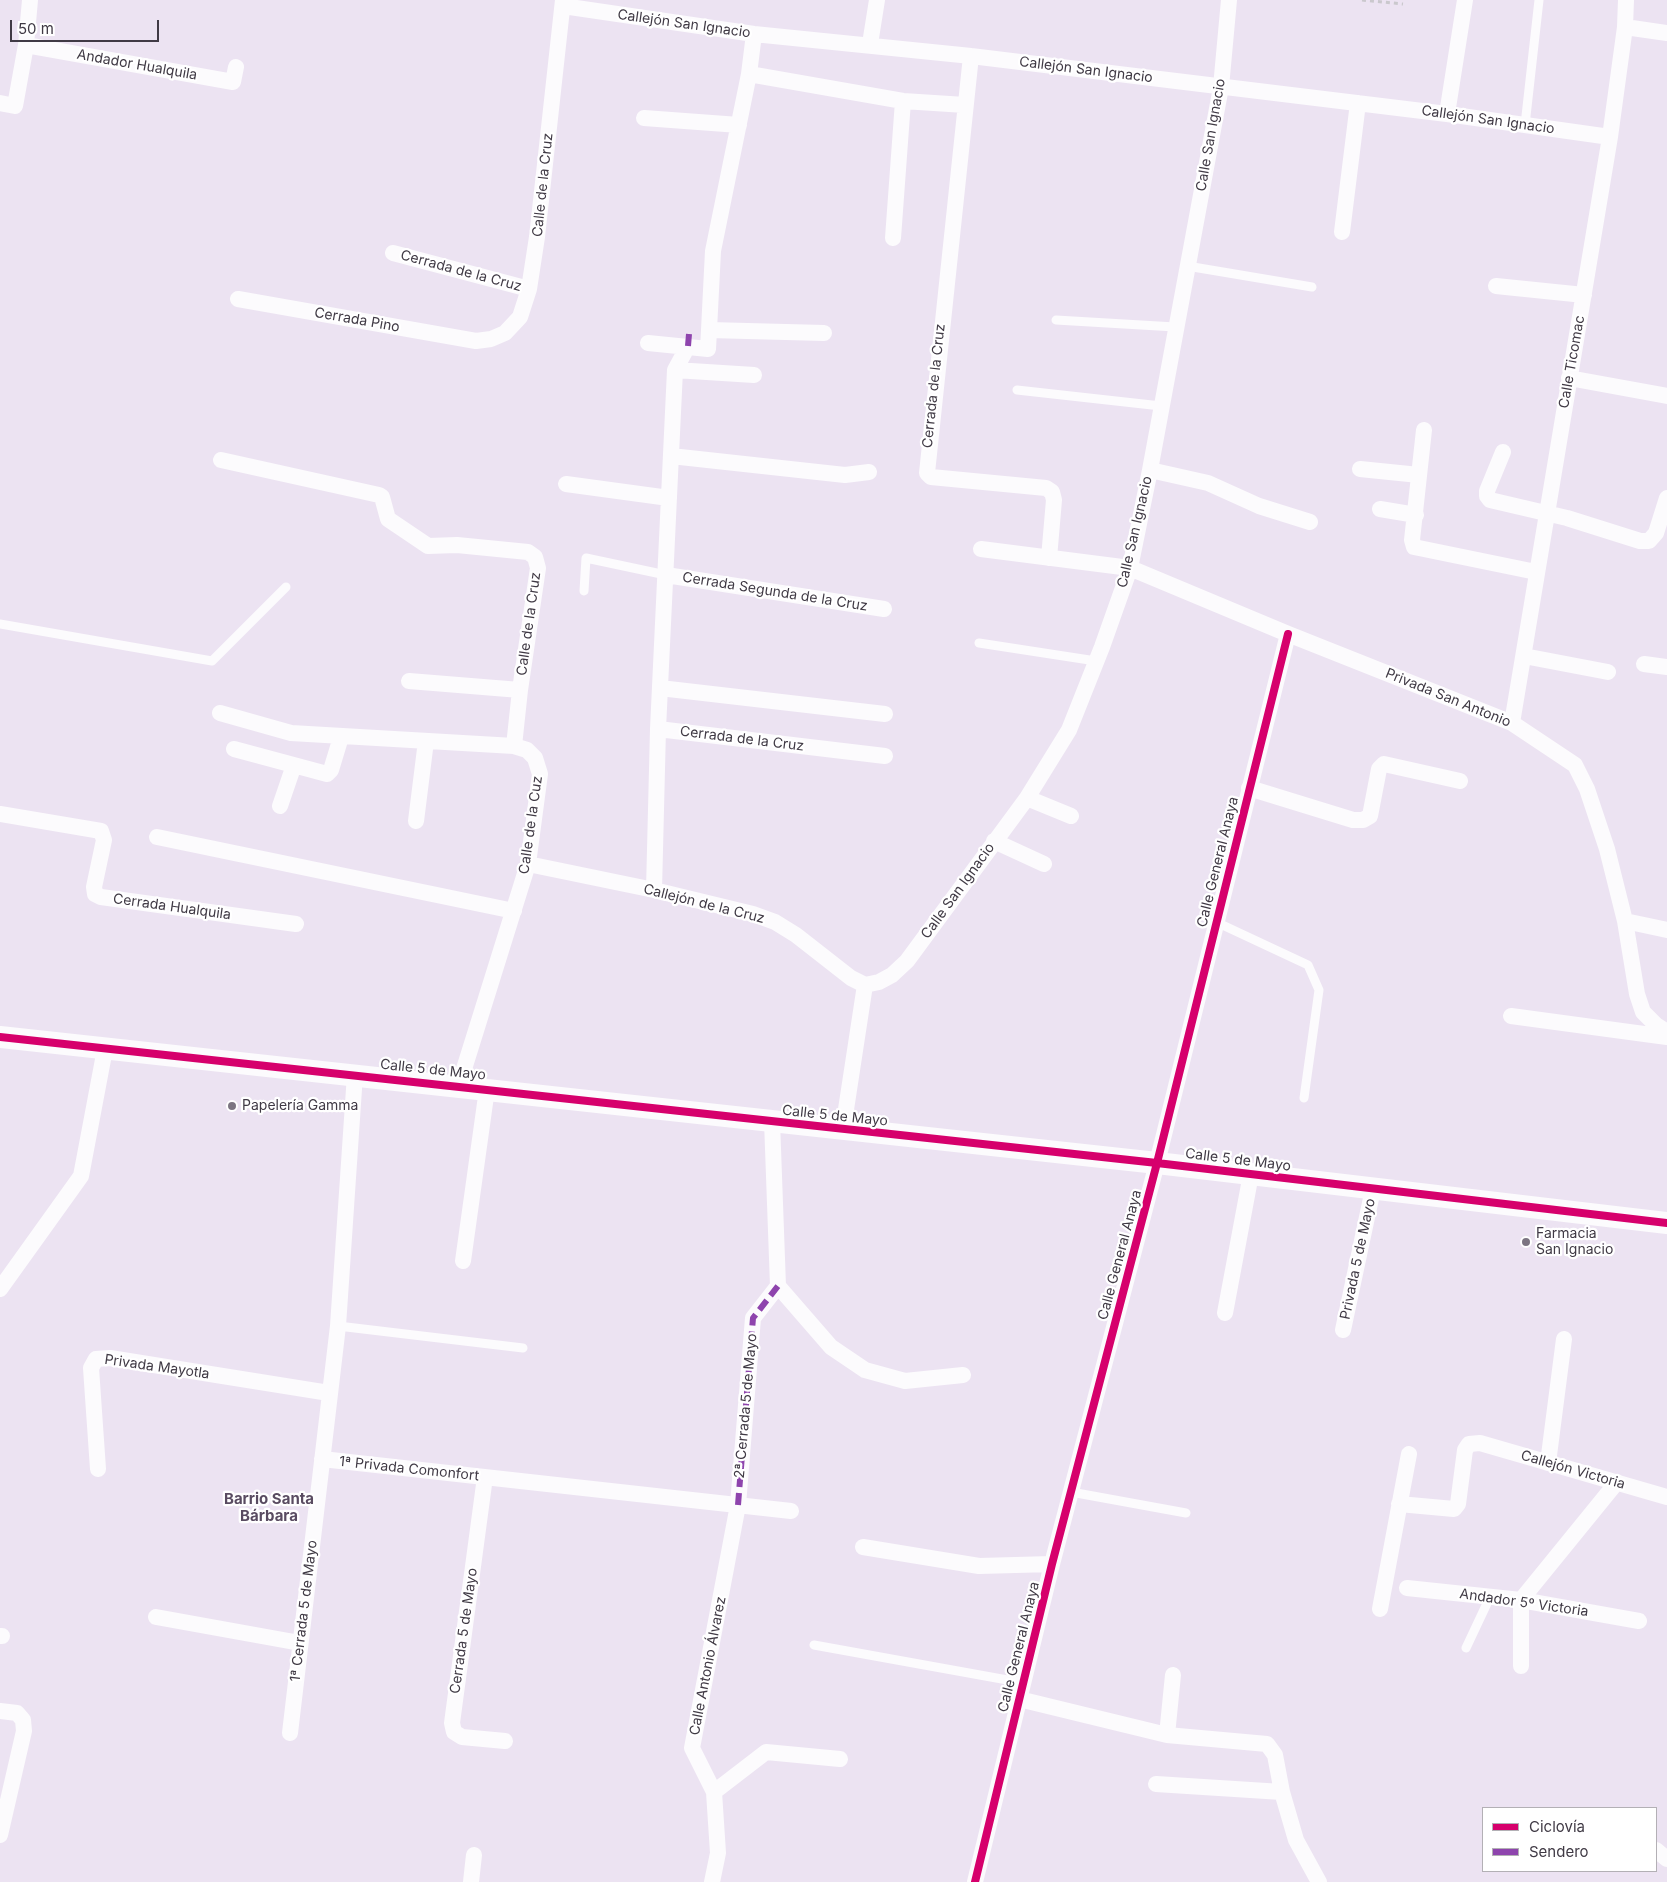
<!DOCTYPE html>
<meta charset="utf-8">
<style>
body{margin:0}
#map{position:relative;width:1667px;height:1882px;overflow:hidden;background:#ece3f2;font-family:Inter,sans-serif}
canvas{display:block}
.legend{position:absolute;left:1482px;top:1807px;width:175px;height:65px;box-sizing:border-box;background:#fff;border:1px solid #b3b0b5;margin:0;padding:6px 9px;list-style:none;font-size:15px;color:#403a45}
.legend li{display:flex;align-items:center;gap:10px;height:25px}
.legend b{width:25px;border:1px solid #b3b0b5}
.scale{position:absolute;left:10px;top:20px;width:149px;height:22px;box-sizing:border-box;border:2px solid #403a45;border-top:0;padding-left:6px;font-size:15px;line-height:18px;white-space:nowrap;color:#403a45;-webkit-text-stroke:4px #fff;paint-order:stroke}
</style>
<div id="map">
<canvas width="1667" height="1882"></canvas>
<ul class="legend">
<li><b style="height:6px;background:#d6006c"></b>Ciclovía</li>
<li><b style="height:6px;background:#8e44ad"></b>Sendero</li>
</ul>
<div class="scale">50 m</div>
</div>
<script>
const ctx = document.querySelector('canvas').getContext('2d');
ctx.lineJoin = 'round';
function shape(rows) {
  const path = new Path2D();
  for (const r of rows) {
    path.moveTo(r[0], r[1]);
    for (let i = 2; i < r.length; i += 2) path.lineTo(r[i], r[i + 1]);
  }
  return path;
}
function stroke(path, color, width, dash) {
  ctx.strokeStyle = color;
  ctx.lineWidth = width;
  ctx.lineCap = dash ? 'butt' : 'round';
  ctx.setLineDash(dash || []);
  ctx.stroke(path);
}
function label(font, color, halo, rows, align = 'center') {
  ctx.font = font + ' Inter,sans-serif';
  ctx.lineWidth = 4.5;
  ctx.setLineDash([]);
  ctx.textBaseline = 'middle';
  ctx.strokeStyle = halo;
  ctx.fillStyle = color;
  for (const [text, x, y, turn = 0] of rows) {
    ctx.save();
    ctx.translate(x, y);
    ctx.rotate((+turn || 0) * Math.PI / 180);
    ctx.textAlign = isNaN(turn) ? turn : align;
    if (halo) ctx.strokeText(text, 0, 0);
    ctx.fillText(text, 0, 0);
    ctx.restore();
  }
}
stroke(shape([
 [1362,0,1403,4]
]), '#cac8cd', 3, [4, 4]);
stroke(shape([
 [1525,125,1539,0],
 [1187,266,1312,287],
 [1056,320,1175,327],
 [1017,390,1161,406],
 [584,591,586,558,666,575],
 [0,624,212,661,286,587],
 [979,643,1096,661],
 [1216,922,1308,965,1319,990,1304,1098],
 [338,1326,523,1348],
 [1071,1492,1186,1513],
 [814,1645,1024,1683],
 [1466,1648,1490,1597]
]), '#fcfbfd', 9);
stroke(shape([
 [563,6,754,34,971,56,1447,114,1610,137],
 [1625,27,1667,33],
 [754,34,749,74,713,251,709,330,824,333],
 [870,44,877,0],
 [26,45,233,82,236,67],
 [971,56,927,473,931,477,1046,488,1052,492,1054,500,1049,558],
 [749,74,903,101,965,105],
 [0,103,15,106,26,45,30,0],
 [1447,114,1465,0],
 [644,118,739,125],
 [1342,232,1358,103],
 [893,238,903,101],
 [393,253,529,289],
 [1496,286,1584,295],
 [238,299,476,341,491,339,505,333,520,317,529,289,537,237,563,0],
 [648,343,708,349,709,330],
 [675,370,754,375],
 [1569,378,1667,396],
 [1424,430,1412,540,1414,547,1536,572],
 [1503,452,1487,491,1487,496,1490,500,1567,518,1640,541,1649,541,1656,533,1667,498],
 [671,456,845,475,869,472],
 [221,460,379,495,382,497,388,519,428,546,457,545,528,552,535,557,538,568,520,690,514,746],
 [1360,469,1419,475],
 [1150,470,1208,483,1259,506,1310,522],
 [566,484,669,498],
 [1380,509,1416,515],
 [981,549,1130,568,1288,634,1512,723,1575,765,1587,789,1607,849,1625,921,1637,994,1643,1012,1656,1025,1667,1032],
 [666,575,884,609],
 [1524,656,1608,672],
 [1644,664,1667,667],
 [409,681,520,690],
 [660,688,885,714],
 [220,713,291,733,514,746,527,750,535,758,540,774,528,864,459,1085],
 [1512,723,1610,137,1625,27,1626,0],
 [658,729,885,756],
 [234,749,327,774,331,770,341,737],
 [1249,788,1353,820,1363,820,1370,816,1379,769,1384,764,1460,781],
 [1027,798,1071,816],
 [280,806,294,765],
 [0,814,101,831,104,840,94,887,95,894,101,897,296,924],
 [416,821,426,741],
 [157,837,514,911],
 [994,841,1044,864],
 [528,864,654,890,753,914,775,922,796,935,851,978,865,985,843,1129],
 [654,890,658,729,675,370,688,346],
 [1625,921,1667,930],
 [865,985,879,982,892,975,907,961,1027,798,1069,730,1102,647,1130,568,1150,470,1221,87,1229,0],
 [1511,1016,1667,1037],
 [772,1121,778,1286,831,1347,865,1370,905,1381,963,1375],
 [463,1261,487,1089],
 [0,1289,81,1176,105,1049],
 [1225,1313,1251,1174],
 [1343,1330,1373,1189],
 [322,1459,791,1511],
 [1548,1463,1564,1339],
 [98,1469,91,1368,96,1359,110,1358,329,1393],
 [485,1477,452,1723,454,1732,462,1737,505,1741],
 [1399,1504,1454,1509,1458,1504,1465,1450,1469,1444,1480,1443,1667,1497],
 [863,1547,979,1566,1052,1564],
 [1407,1588,1521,1600,1639,1621],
 [1380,1609,1409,1454],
 [156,1617,300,1643],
 [0,1636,2,1636],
 [1521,1666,1521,1600,1617,1482],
 [1019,1699,1167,1735,1267,1744,1275,1755,1282,1792,1296,1840,1319,1882],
 [0,1711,17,1713,23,1720,24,1731,0,1835],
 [290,1733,338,1326,355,1074],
 [1167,1735,1173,1675],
 [1156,1784,1282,1792],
 [714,1792,766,1752,840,1759],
 [1656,1850,1667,1859],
 [471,1882,474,1855],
 [712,1882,718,1853,714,1792,692,1748,738,1505,753,1318,778,1286],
 [975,1882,1052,1564,1157,1163,1288,634]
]), '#fcfbfd', 16);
stroke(shape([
 [0,1037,1157,1163,1667,1223]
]), '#fcfbfd', 22);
stroke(shape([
 [688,346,689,334],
 [738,1505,753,1318,778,1286]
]), '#8e44ad', 6, [12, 6]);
stroke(shape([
 [0,1037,1157,1163,1667,1223],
 [975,1882,1052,1564,1157,1163,1288,634]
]), '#d6006c', 8);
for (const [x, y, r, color] of [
 [232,1106,5,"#7c7582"],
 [1526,1242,5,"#7c7582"]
]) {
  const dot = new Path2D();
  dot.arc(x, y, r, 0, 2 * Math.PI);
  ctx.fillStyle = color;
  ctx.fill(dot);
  stroke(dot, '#fff', 2);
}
label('14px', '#403a45', '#fff', [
 ["Callejón San Ignacio",684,24,8],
 ["Andador Hualquila",137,65,10],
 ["Callejón San Ignacio",1086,70,7],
 ["Callejón San Ignacio",1488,120,8],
 ["Calle San Ignacio",1211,135,-80],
 ["Calle de la Cruz",543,185,-84],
 ["Cerrada de la Cruz",461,271,15],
 ["Cerrada Pino",357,320,10],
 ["Calle Ticomac",1572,362,-80],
 ["Cerrada de la Cruz",934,386,-84],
 ["Calle San Ignacio",1135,532,-77],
 ["Cerrada Segunda de la Cruz",775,592,9],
 ["Calle de la Cruz",529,624,-82],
 ["Privada San Antonio",1448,698,22],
 ["Cerrada de la Cruz",742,739,7],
 ["Calle de la Cuz",531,825,-82],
 ["Calle General Anaya",1218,862,-76],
 ["Calle San Ignacio",958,891,-54],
 ["Callejón de la Cruz",704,904,14],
 ["Cerrada Hualquila",172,907,8],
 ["Calle 5 de Mayo",433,1070,6],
 ["Calle 5 de Mayo",835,1116,6],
 ["Calle 5 de Mayo",1238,1160,7],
 ["Calle General Anaya",1120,1255,-75],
 ["Privada 5 de Mayo",1358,1259,-78],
 ["Privada Mayotla",157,1367,8],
 ["2ª Cerrada 5 de Mayo",746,1406,-85],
 ["1ª Privada Comonfort",409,1469,6],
 ["Callejón Victoria",1573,1470,16],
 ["Andador 5º Victoria",1524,1603,8],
 ["1ª Cerrada 5 de Mayo",304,1611,-83],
 ["Cerrada 5 de Mayo",464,1631,-82],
 ["Calle General Anaya",1019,1647,-76],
 ["Calle Antonio Álvarez",708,1666,-79]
]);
label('14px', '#403a45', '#fff', [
 ["Papelería Gamma",242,1106],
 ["Farmacia",1536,1234],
 ["San Ignacio",1536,1250]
], 'left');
label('bold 15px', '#594b61', '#fff', [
 ["Barrio Santa",269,1499],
 ["Bárbara",269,1516]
]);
</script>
